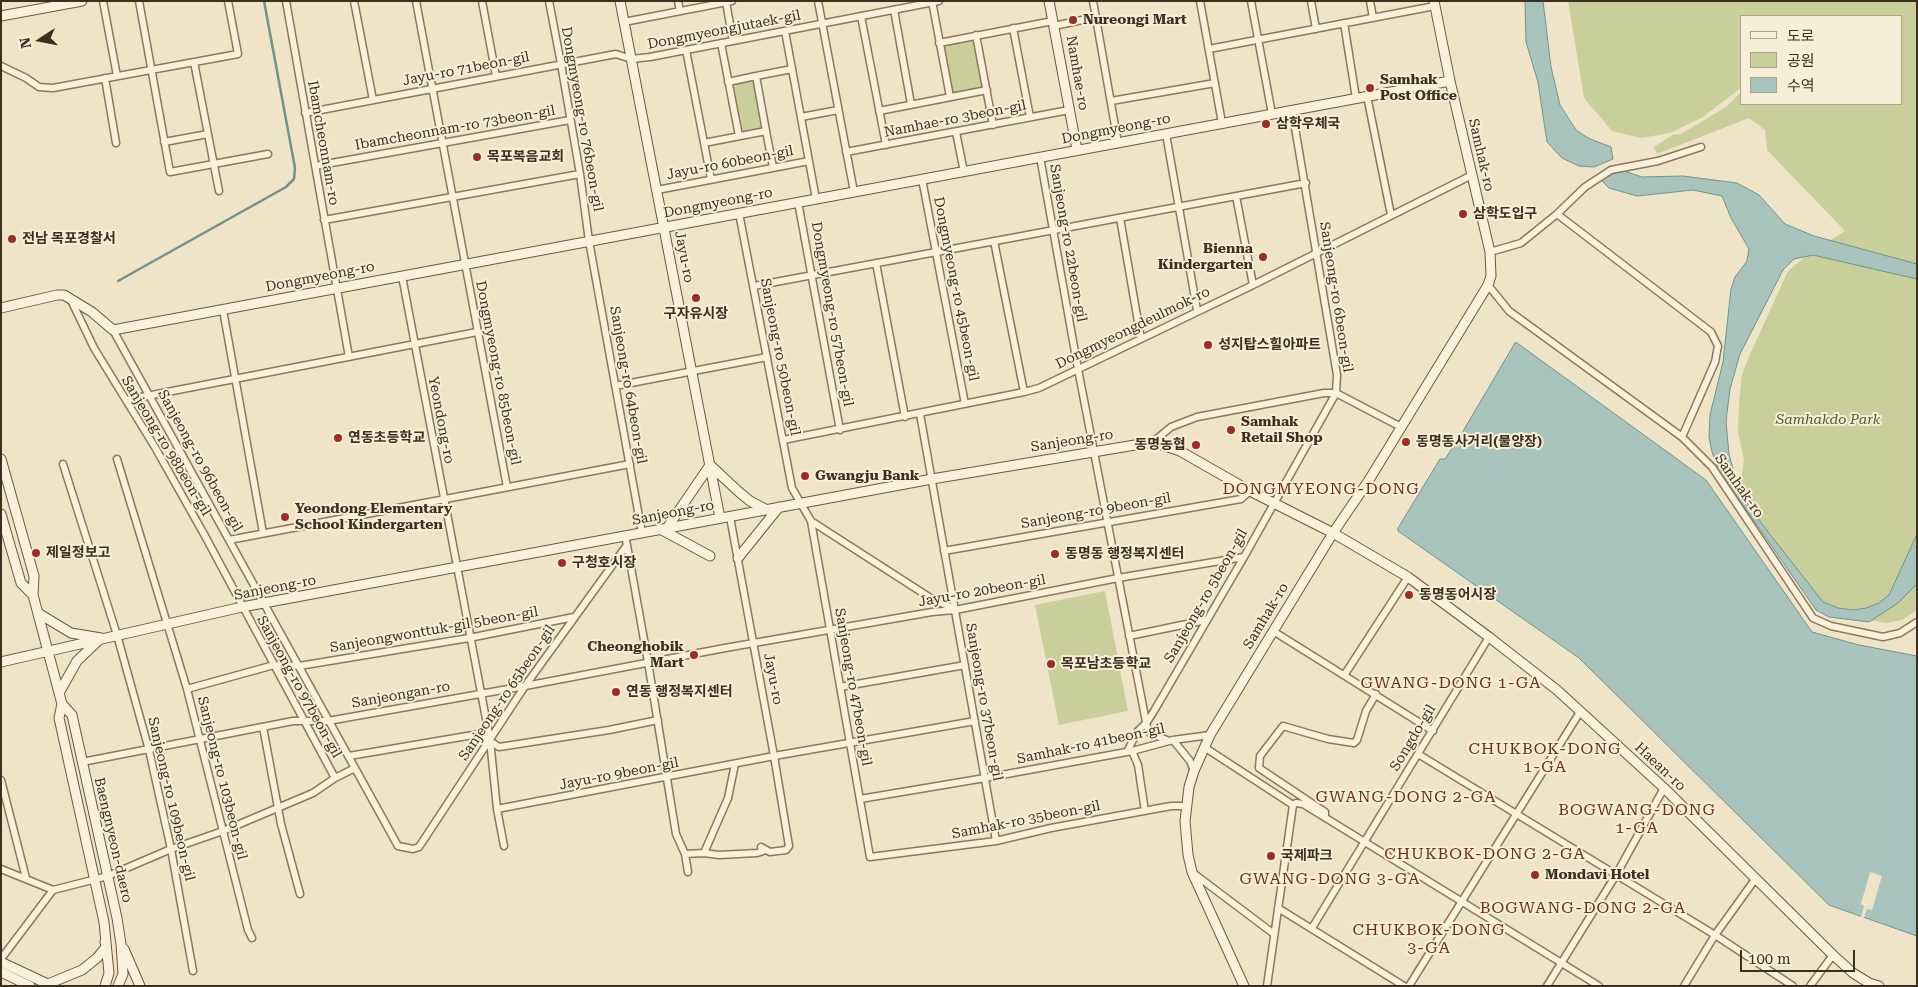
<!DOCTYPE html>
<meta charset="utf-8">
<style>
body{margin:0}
#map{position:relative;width:1918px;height:987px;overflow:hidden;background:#f0e4c8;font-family:"Roboto Serif","Noto Sans KR",serif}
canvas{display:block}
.frame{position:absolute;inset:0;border:2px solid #3d2e20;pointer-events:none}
.legend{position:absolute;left:1740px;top:15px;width:162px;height:90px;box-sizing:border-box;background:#f7eed8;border:1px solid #ada18e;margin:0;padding:6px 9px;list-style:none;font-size:15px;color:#3d2e20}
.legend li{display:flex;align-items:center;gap:10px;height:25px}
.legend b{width:25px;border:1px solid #ada18e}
.north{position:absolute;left:15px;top:15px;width:50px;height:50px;-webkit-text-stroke:4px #f7eed8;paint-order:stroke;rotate:259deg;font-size:14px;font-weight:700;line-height:20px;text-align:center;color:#3d2e20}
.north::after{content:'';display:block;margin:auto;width:18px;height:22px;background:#3d2e20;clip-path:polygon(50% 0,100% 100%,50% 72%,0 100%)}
.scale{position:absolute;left:1740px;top:950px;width:115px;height:22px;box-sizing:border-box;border:2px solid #3d2e20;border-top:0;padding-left:6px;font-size:15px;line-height:18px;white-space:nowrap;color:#3d2e20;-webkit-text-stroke:4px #f7eed8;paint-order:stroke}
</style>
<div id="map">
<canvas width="1918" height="987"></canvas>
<div class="frame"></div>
<ul class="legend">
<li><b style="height:6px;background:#faf1dc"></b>도로</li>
<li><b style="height:14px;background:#c9cf9b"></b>공원</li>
<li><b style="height:14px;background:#a9c4bc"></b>수역</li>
</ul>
<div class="north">N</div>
<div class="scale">100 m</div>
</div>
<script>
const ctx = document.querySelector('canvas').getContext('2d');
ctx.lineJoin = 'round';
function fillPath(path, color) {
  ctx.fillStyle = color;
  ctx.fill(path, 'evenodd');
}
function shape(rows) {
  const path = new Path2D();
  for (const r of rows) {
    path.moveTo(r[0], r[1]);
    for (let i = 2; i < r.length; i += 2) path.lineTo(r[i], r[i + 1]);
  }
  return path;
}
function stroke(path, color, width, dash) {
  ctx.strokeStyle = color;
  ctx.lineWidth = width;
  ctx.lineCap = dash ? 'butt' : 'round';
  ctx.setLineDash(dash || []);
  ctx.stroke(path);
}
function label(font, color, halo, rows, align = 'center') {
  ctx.font = font + ' "Roboto Serif","Noto Sans KR",serif';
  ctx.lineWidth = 4;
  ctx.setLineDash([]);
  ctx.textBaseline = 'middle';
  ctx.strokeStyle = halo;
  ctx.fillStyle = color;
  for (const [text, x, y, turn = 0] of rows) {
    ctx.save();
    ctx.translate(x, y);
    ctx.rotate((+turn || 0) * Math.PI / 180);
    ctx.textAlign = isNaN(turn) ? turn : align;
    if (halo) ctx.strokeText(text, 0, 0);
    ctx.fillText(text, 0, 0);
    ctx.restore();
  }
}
fillPath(shape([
 [1568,1,1772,1,1772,3,1773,1,1917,1,1917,610,1902,620,1886,623,1835,613,1818,604,1739,492,1744,460,1738,433,1739,402,1742,375,1750,354,1788,271,1805,257,1845,231,1767,150,1765,130,1749,118,1657,154,1654,147,1672,135,1681,134,1726,107,1742,91,1742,104,1902,104,1902,16,1742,16,1742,87,1703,117,1670,133,1641,138,1612,131,1584,98],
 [974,38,984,88,952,94,942,44],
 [754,79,764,129,742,133,733,83],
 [1105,591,1128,711,1059,725,1035,605]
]), '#c9cf9b');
const water = shape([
 [1525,1,1543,1,1551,67,1560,105,1576,130,1588,138,1611,147,1613,159,1594,167,1579,166,1562,158,1547,142,1538,82,1526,42,1525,1],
 [1621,170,1642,177,1683,176,1737,183,1759,195,1785,224,1814,236,1917,264,1917,279,1813,255,1794,259,1783,270,1740,354,1730,389,1726,421,1729,454,1739,491,1765,528,1823,602,1838,608,1853,610,1866,608,1879,603,1889,595,1917,534,1917,584,1898,603,1869,622,1829,617,1816,610,1718,469,1712,452,1709,437,1710,415,1723,362,1731,289,1735,277,1747,261,1749,249,1731,218,1722,196,1693,190,1637,196,1609,188,1601,180,1609,173,1621,170],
 [1515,343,1517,343,1706,480,1812,632,1859,645,1917,656,1917,936,1829,905,1579,658,1398,531,1398,528,1440,459,1445,459,1459,438,1515,343]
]);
fillPath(water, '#a9c4bc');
stroke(water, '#6f938a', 1);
fillPath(shape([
 [1870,872,1882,876,1872,910,1867,909,1864,918,1861,917,1864,906,1861,904]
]), '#f0e4c8');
stroke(shape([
 [118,281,286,187,294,179,295,168,264,1]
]), '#6f938a', 2.5);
const street = shape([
 [103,1,117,76],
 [139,1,170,172,268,154],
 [286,1,349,357],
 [354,1,373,100],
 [416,1,507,487],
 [482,1,496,76],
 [549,1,561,64,580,174,589,241,642,533],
 [678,1,680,11],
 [818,1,854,192],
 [932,1,950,97],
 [1093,1,1118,143],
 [1200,1,1222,123],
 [1251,1,1272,114],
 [1311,1,1316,29],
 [1370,1,1373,18],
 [726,2,733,41],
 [894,10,911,104],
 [861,16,886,145],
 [624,22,732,1],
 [1344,23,1356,98],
 [1054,26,1096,17],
 [1013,28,1030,117],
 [785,31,816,199],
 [976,35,993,125],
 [721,43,739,136],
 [939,43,1053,21],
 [1209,49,1435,6],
 [686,50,711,179],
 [194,62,219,191],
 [1,66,26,78,39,87,53,88,238,54,228,1],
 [105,78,116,143],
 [728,82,756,76],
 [1367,96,1391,215],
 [1111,101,1215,83],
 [879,111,987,90],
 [305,113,616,54,631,59,650,57,939,1],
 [801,117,838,110],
 [766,131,773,167],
 [956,132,964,172],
 [1166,134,1197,310],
 [164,142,208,134],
 [704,143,766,131,756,76,792,69],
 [846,152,1069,110],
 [1040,157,1078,369,1147,727,1150,733,1169,741],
 [315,166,570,120],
 [922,179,965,404],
 [657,190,809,161],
 [1236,196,1253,285],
 [798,202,840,430],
 [739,213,792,488,811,521,929,597,954,609],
 [1557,214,1585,187,1611,170,1658,161,1701,147],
 [1120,218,1141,339],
 [324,220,580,174],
 [994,241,1024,392],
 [1490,252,1521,243,1557,214,1711,332,1718,346,1715,362,1682,437],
 [876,263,905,417],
 [402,276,490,740,497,809,504,846],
 [1488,285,1509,311,1682,437,1712,467,1813,618,1831,626,1883,637,1900,633,1917,622],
 [754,286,1306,183],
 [70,298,94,348,156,449,205,536,335,778],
 [223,310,263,533],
 [113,330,398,846,413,849,419,847,525,686,627,545,625,536],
 [615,386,767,357],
 [126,400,477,332],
 [920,414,996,841],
 [783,440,1024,392,1039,388,1253,285,1472,175],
 [1153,442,1171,427,1197,417,1324,393,1336,393,1401,427],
 [117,459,187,689,248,930,252,938],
 [63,464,117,635,149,750,171,849,193,971],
 [730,517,774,756,789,846,786,850,770,852,761,847],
 [811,521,870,857,996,841,1051,828,1171,806,1186,806],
 [229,540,630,464],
 [627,545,648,662,676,834,685,854,688,872],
 [944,551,1241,499,1250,491],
 [1273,631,1433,731],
 [1129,636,1206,620],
 [1345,674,1408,577],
 [840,687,965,665],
 [187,689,274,665,299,666,469,638,574,617],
 [263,727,281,824,300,894],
 [1173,740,1190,761,1194,771],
 [1204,747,1293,805],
 [1132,751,1138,765,1145,811],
 [1127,752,1137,732,1147,722,1154,711,1244,557,1336,393,1337,375,1292,110],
 [1418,754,1715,935,1793,986],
 [349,756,479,734,499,747,609,730,658,720],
 [82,762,293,721,328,721,525,686,725,648,932,612,955,610,1118,578,1244,557],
 [1,780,26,878],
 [860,799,985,778,1132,751,1173,740,1210,735],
 [1293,805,1296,803,1303,804,1599,986],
 [497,809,774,756,975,721],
 [1325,817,1325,812,1259,768,1260,756,1283,726,1328,739,1354,743,1357,740,1366,711,1376,694],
 [704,853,728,798,735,764],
 [685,854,704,853,719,855,757,853,766,850],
 [1,869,53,890],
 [1193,873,1274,934],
 [1278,908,1404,986],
 [1312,928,1489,637],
 [1,959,53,890,108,876,171,849,223,831,313,793,335,778,355,768],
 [1267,986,1293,805],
 [1409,986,1580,712],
 [1547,986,1616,875,1664,788],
 [1684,986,1715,935,1756,878],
 [1810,986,1833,955]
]);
const secondary = shape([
 [620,1,720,518],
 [1049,1,1077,150],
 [1,16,82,1],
 [1,308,57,295,64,295,92,312,113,330,1450,81],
 [1,459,34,576,33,595,62,704,59,718,104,922,109,973,105,986],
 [1,514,21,583,33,595],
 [667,528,710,465,739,492,750,501,767,510],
 [660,529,710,556],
 [738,558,779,507],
 [38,613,71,633,101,638,77,661,59,693],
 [1,662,242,607,932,479,1153,442,1180,451,1250,491,1333,533,1408,577,1489,637,1557,690,1664,788,1833,955,1853,973,1869,983,1879,986],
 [62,704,72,715,117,918,121,944,123,974,118,986],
 [124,949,140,986],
 [1,962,52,986],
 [1,972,30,986],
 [48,984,82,970,97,958,106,947,105,942],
 [1244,986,1192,872,1188,855,1185,821,1189,787,1194,771,1210,735,1333,533,1369,480,1488,285,1491,276,1490,252,1450,81,1434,1]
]);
stroke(street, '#8d765c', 9);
stroke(secondary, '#6f573f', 11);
stroke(street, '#faf1dc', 6);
stroke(secondary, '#faf1dc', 9);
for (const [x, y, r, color] of [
 [1073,20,5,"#9e2a2b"],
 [1370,88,5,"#9e2a2b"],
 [1266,124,5,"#9e2a2b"],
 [477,157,5,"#9e2a2b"],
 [1463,214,5,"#9e2a2b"],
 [12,239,5,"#9e2a2b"],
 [1263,257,5,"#9e2a2b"],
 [696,298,5,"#9e2a2b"],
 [1208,345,5,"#9e2a2b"],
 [1231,430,5,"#9e2a2b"],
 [338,438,5,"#9e2a2b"],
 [1406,442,5,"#9e2a2b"],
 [1196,445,5,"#9e2a2b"],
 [805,476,5,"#9e2a2b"],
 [285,517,5,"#9e2a2b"],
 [36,553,5,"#9e2a2b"],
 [1055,554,5,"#9e2a2b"],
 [562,563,5,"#9e2a2b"],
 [1409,595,5,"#9e2a2b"],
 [694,655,5,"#9e2a2b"],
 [1051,664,5,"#9e2a2b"],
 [616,692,5,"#9e2a2b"],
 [1271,856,5,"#9e2a2b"],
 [1535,875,5,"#9e2a2b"]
]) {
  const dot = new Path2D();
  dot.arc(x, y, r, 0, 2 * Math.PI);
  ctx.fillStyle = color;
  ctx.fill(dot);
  stroke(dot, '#f7eed8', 2);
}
label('bold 14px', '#3d2e20', '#f7eed8', [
 ["Nureongi Mart",1083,20],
 ["Samhak",1380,80],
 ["Post Office",1380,96],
 ["삼학우체국",1276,124],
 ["목포복음교회",487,157],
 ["삼학도입구",1473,214],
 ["전남 목포경찰서",22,239],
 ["Bienna",1253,249,"right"],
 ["Kindergarten",1253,265,"right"],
 ["구자유시장",696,314,"center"],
 ["성지탑스힐아파트",1218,345],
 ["Samhak",1241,422],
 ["Retail Shop",1241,438],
 ["연동초등학교",348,438],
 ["동명동사거리(물양장)",1416,442],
 ["동명농협",1186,445,"right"],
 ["Gwangju Bank",815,476],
 ["Yeondong Elementary",295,509],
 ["School Kindergarten",295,525],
 ["제일정보고",46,553],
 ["동명동 행정복지센터",1065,554],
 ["구청호시장",572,563],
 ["동명동어시장",1419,595],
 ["Cheonghobik",684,647,"right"],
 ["Mart",684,663,"right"],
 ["목포남초등학교",1061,664],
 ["연동 행정복지센터",626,692],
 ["국제파크",1281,856],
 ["Mondavi Hotel",1545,875]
], 'left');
label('14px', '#3d2e20', '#f7eed8', [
 ["Dongmyeongjutaek-gil",724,30,-11],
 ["Jayu-ro 71beon-gil",466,69,-11],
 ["Namhae-ro",1077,73,80],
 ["Dongmyeong-ro 76beon-gil",582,119,80],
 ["Namhae-ro 3beon-gil",955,119,-11],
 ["Ibamcheonnam-ro 73beon-gil",455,128,-10],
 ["Dongmyeong-ro",1116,129,-11],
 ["Ibamcheonnam-ro",323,143,80],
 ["Samhak-ro",1481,155,77],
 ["Jayu-ro 60beon-gil",730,163,-11],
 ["Dongmyeong-ro",718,203,-11],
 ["Sanjeong-ro 22beon-gil",1068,243,80],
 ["Jayu-ro",684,257,79],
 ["Dongmyeong-ro",320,277,-11],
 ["Dongmyeong-ro 45beon-gil",956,289,79],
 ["Sanjeong-ro 6beon-gil",1336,297,81],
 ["Dongmyeong-ro 57beon-gil",832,314,80],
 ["Dongmyeongdeulmok-ro",1133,328,-26],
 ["Sanjeong-ro 50beon-gil",780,357,79],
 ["Dongmyeong-ro 85beon-gil",498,373,79],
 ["Sanjeong-ro 64beon-gil",628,385,80],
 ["Yeondong-ro",441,420,79],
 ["Sanjeong-ro",1072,441,-9],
 ["Sanjeong-ro 98beon-gil",166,446,59],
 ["Sanjeong-ro 96beon-gil",200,461,61],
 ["Samhak-ro",1739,486,55],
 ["Sanjeong-ro 9beon-gil",1096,511,-10],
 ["Sanjeong-ro",673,513,-11],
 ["Sanjeong-ro",275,588,-11],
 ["Jayu-ro 20beon-gil",982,591,-10],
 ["Sanjeong-ro 5beon-gil",1206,596,-60],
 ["Samhak-ro",1266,616,-59],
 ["Sanjeongwonttuk-gil 5beon-gil",434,630,-10],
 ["Jayu-ro",773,679,79],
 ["Sanjeong-ro 97beon-gil",299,687,61],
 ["Sanjeong-ro 47beon-gil",853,687,80],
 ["Sanjeong-ro 65beon-gil",507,693,-56],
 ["Sanjeongan-ro",401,695,-10],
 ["Sanjeong-ro 37beon-gil",984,702,80],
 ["Songdo-gil",1413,738,-59],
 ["Samhak-ro 41beon-gil",1091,744,-12],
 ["Haean-ro",1660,767,43],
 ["Jayu-ro 9beon-gil",619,774,-11],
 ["Sanjeong-ro 103beon-gil",222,778,76],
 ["Sanjeong-ro 109beon-gil",171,799,77],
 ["Samhak-ro 35beon-gil",1026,820,-11],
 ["Baengnyeon-daero",113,840,77]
]);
label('italic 14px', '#4d5a26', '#f7eed8', [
 ["Samhakdo Park",1828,420]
]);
ctx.letterSpacing = '1px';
label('16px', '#6b2e1e', '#f7eed8', [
 ["DONGMYEONG-DONG",1321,489],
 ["GWANG-DONG 1-GA",1451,683],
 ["CHUKBOK-DONG",1545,749],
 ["1-GA",1545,767],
 ["GWANG-DONG 2-GA",1406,797],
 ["BOGWANG-DONG",1637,810],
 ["1-GA",1637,828],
 ["CHUKBOK-DONG 2-GA",1485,854],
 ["GWANG-DONG 3-GA",1330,879],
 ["BOGWANG-DONG 2-GA",1583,908],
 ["CHUKBOK-DONG",1429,930],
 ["3-GA",1429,948]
]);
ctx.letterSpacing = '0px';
</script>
